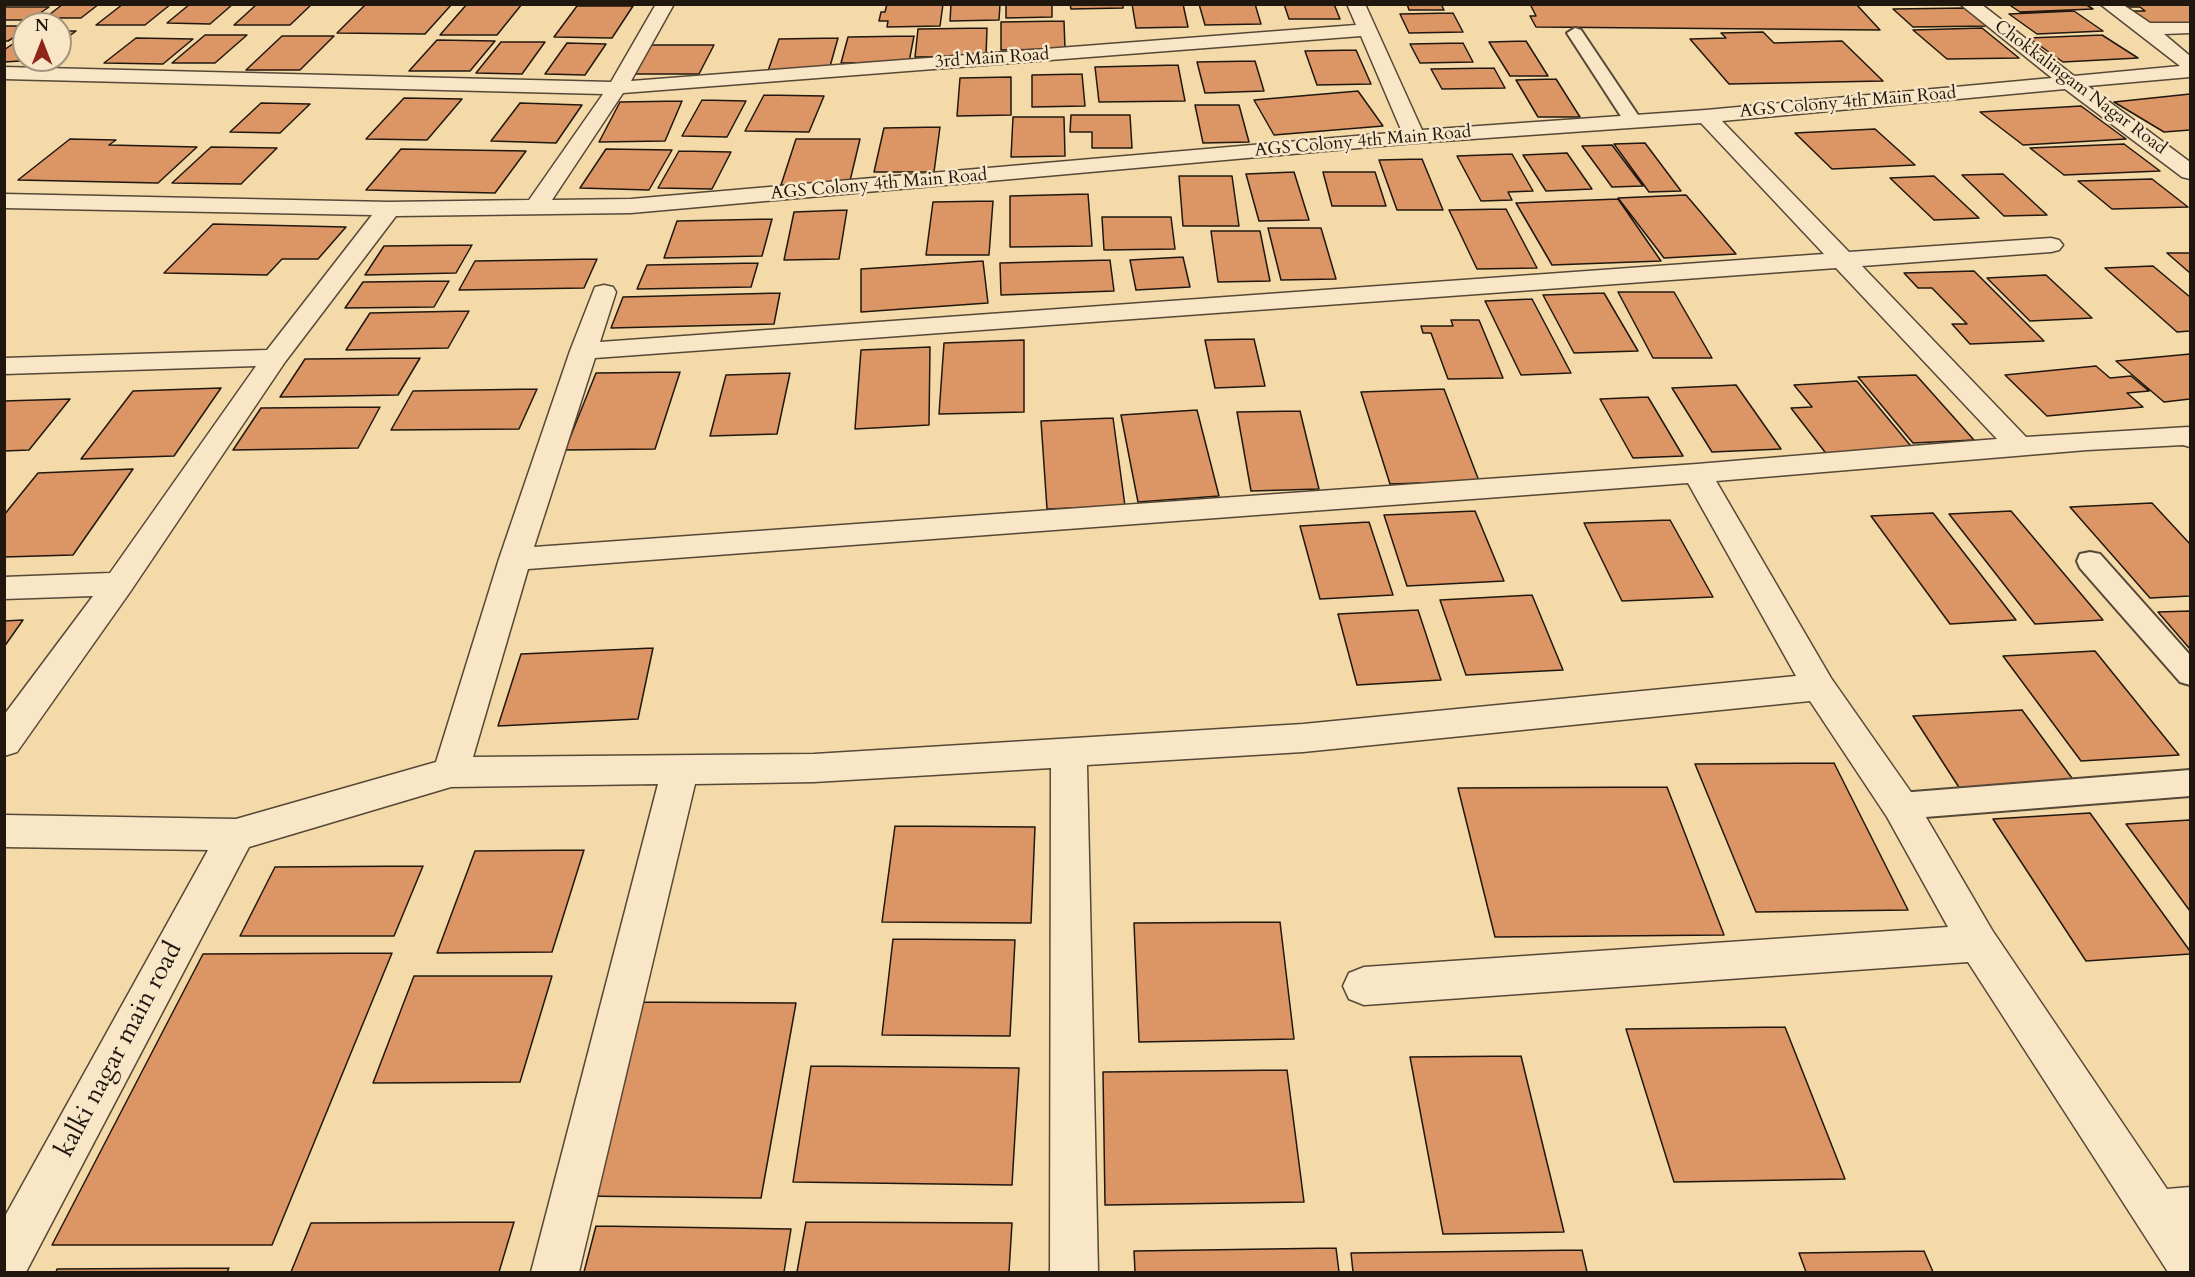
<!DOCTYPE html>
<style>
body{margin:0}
#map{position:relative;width:2195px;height:1277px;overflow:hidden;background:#f4d9a9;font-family:Cardo,serif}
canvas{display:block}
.frame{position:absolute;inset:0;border:6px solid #20180f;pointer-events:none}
.north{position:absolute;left:12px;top:12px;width:60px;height:60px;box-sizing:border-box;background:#f8e6c7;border:2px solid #a2947d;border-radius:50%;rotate:0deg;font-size:16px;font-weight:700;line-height:24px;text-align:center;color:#20180f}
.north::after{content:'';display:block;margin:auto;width:21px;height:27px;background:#8f2418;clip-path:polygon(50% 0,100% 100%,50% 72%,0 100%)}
</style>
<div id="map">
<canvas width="2195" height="1277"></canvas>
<div class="frame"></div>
<div class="north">N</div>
</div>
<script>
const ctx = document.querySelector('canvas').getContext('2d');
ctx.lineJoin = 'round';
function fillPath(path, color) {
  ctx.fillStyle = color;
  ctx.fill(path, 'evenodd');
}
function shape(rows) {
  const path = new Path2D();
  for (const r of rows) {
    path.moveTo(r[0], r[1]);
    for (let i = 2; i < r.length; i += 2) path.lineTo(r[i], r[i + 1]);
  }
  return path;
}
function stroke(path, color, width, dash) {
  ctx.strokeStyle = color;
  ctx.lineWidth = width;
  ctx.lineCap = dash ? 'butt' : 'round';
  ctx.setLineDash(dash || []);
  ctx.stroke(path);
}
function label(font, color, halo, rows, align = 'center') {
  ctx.font = font + ' Cardo,serif';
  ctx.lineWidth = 5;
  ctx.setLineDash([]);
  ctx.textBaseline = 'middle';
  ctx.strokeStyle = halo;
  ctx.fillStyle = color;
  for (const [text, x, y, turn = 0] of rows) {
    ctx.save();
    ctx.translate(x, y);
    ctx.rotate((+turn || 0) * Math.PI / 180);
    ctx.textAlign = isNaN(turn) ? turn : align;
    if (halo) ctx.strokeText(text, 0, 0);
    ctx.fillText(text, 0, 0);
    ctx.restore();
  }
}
const building = shape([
 [63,4,99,4,81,18,45,18,63,4],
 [123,4,171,4,145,25,96,25,123,4],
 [190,4,233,4,210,24,167,23,190,4],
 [257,4,312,4,290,25,234,25,257,4],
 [366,4,452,4,425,34,337,33,366,4],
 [467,4,522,4,497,35,440,35,467,4],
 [887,4,943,4,940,26,887,27,888,21,879,21,881,12,885,12,887,4],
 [951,4,1000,4,999,20,950,21,951,4],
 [1006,4,1052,4,1052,17,1006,18,1006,4],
 [1070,4,1123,4,1123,8,1071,9,1070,4],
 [1132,4,1183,4,1188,27,1136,28,1132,4],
 [1199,4,1255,4,1261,24,1205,25,1199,4],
 [1284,4,1334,4,1340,19,1289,19,1284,4],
 [1407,4,1441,4,1444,10,1409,10,1407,4],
 [1530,4,1856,4,1880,30,1536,27,1530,16,1536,16,1530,4],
 [2008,4,2085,4,2093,9,2020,12,2008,4],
 [2123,4,2190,4,2190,24,2152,25,2133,11,2145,11,2140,7,2127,7,2123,4],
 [577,6,633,6,612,38,554,37,577,6],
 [4,7,49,7,30,20,4,20,4,7],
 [1966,8,1988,26,1913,27,1893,9,1966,8],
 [2074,11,2103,31,2037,34,2009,14,2074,11],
 [1453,13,1463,32,1409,33,1400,14,1453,13],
 [1064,21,1065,49,1001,50,1001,22,1064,21],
 [4,26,24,26,24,31,8,41,4,41,4,26],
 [987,28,986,56,915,57,918,29,987,28],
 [1982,28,2019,58,1947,59,1913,30,1982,28],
 [60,31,76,31,60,43,60,31],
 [1763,32,1774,43,1842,41,1883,81,1729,84,1690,39,1726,38,1721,33,1763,32],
 [205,35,247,35,215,63,172,63,205,35],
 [2102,35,2138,58,2063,62,2029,38,2102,35],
 [24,36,24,60,37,60,4,62,4,50,24,36],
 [282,36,334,36,300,70,246,70,282,36],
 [914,36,909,62,841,63,848,37,914,36],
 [136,38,193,39,163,64,104,63,136,38],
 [838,38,829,70,768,71,779,39,838,38],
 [437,40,495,41,470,71,409,71,437,40],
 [1526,41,1548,76,1510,76,1489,42,1526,41],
 [501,42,545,42,522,74,476,73,501,42],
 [567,43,606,44,585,75,545,74,567,43],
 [1463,43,1473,62,1420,63,1410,44,1463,43],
 [646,45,714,45,699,74,629,74,646,45],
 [1356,50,1371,84,1317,85,1305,51,1356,50],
 [1255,61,1264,91,1205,93,1197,62,1255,61],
 [1178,65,1185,101,1099,102,1095,67,1178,65],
 [1494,68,1505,88,1442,89,1431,69,1494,68],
 [1082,74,1085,106,1032,107,1032,75,1082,74],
 [1011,77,1011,115,957,116,960,78,1011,77],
 [1556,79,1580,117,1538,117,1516,80,1556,79],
 [1358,91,1383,126,1274,135,1254,100,1358,91],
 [2190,94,2190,130,2164,132,2114,102,2190,94],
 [764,95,824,96,809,132,745,131,764,95],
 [404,98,462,99,427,140,366,139,404,98],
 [702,100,746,101,727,137,682,136,702,100],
 [682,101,665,141,599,142,620,102,682,101],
 [261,103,310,104,280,133,230,132,261,103],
 [520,103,582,105,556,143,491,141,520,103],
 [1195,105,1239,105,1249,142,1203,143,1195,105],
 [2081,106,2126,139,2023,145,1980,112,2081,106],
 [1071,115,1130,115,1132,148,1092,148,1092,132,1070,132,1071,115],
 [1013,117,1064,117,1065,156,1011,157,1013,117],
 [940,127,934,172,874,172,884,128,940,127],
 [1875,129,1915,165,1832,169,1795,133,1875,129],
 [70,139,116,140,109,145,197,147,158,183,18,180,70,139],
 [796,139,860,139,849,185,781,185,796,139],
 [1645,143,1681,191,1649,192,1614,144,1645,143],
 [2124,144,2160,171,2064,175,2030,148,2124,144],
 [1612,145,1643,186,1612,187,1582,146,1612,145],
 [211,147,277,148,241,184,172,183,211,147],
 [401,149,526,151,495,193,366,190,401,149],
 [606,149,672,150,649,190,580,188,606,149],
 [679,151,731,152,712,189,658,188,679,151],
 [1567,153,1592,189,1546,191,1523,155,1567,153],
 [1512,154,1533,191,1508,192,1512,200,1481,201,1457,156,1512,154],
 [1422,159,1443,210,1397,210,1379,160,1422,159],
 [1294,172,1309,220,1259,221,1246,174,1294,172],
 [1323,172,1375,172,1386,206,1332,206,1323,172],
 [2003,174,2047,215,2004,216,1962,175,2003,174],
 [1179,176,1232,176,1239,226,1183,226,1179,176],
 [1934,176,1979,218,1934,220,1890,178,1934,176],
 [2152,179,2188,207,2112,209,2078,181,2152,179],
 [1088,194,1092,246,1010,247,1010,196,1088,194],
 [1686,195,1736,254,1664,258,1618,198,1686,195],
 [1618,199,1661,261,1552,265,1516,203,1618,199],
 [993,201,989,255,926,255,933,202,993,201],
 [1506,209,1537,268,1477,269,1449,210,1506,209],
 [847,210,839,259,784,260,794,212,847,210],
 [1102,217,1171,217,1175,249,1104,250,1102,217],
 [772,219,762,256,664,258,677,221,772,219],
 [213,224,346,227,318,259,282,259,267,275,164,273,213,224],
 [1268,228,1321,228,1336,279,1281,280,1268,228],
 [1211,231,1260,231,1270,281,1218,282,1211,231],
 [472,245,456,273,365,275,384,246,472,245],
 [2167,253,2190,253,2190,273,2167,253],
 [1183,257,1190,287,1136,290,1130,260,1183,257],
 [597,259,584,288,459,290,475,261,597,259],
 [1110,260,1114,291,1001,295,1000,263,1110,260],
 [983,261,988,303,861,312,861,269,983,261],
 [758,263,751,287,637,289,647,265,758,263],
 [2153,266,2190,297,2190,331,2177,332,2105,268,2153,266],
 [1974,271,2044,341,1970,344,1952,324,1967,324,1932,288,1918,288,1904,273,1974,271],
 [2046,275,2092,318,2030,321,1987,278,2046,275],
 [449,281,434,307,345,308,363,282,449,281],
 [1618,292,1674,292,1712,358,1653,358,1618,292],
 [780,293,774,324,611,328,623,297,780,293],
 [1604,293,1638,351,1574,353,1543,295,1604,293],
 [1532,299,1571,373,1521,375,1485,301,1532,299],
 [469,311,448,348,346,350,370,313,469,311],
 [1451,320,1479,320,1503,378,1448,379,1431,333,1423,333,1421,326,1453,326,1451,320],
 [1254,339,1265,386,1215,388,1205,340,1254,339],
 [1024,340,1024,412,939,414,944,343,1024,340],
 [930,347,929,425,855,429,861,350,930,347],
 [2190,354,2190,399,2164,402,2116,361,2190,354],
 [420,358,398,395,280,397,305,359,420,358],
 [2096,366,2110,378,2131,376,2149,391,2127,393,2143,407,2047,416,2005,375,2096,366],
 [680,372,655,449,565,450,596,373,680,372],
 [790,373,777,434,710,436,726,375,790,373],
 [1916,375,1974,440,1913,443,1858,377,1916,375],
 [1857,381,1915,451,1828,456,1791,408,1812,407,1794,385,1857,381],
 [1736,385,1781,449,1712,452,1672,388,1736,385],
 [221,388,174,456,81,459,133,391,221,388],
 [537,389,519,429,391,430,413,391,537,389],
 [1444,389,1479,481,1390,484,1361,392,1444,389],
 [1648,397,1683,456,1633,458,1600,399,1648,397],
 [70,399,29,450,4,451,4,401,70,399],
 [380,407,358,448,233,450,261,408,380,407],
 [1197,410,1219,496,1138,502,1121,415,1197,410],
 [1300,411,1319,489,1251,491,1237,412,1300,411],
 [1113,418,1125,506,1047,509,1041,421,1113,418],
 [133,469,73,555,4,557,4,515,38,473,133,469],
 [2152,503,2190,544,2190,596,2150,598,2070,507,2152,503],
 [1475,511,1504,581,1407,586,1384,515,1475,511],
 [2011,511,2103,620,2035,624,1949,514,2011,511],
 [1933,513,2016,620,1950,624,1871,516,1933,513],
 [1670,520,1713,597,1622,601,1584,523,1670,520],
 [1369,522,1393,595,1320,599,1300,526,1369,522],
 [1532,595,1563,670,1466,675,1440,600,1532,595],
 [1418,610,1441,680,1357,685,1338,614,1418,610],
 [2190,611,2190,649,2158,612,2190,611],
 [23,620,4,647,4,621,23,620],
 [653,648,638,719,498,726,521,654,653,648],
 [2095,651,2179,755,2081,761,2003,656,2095,651],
 [2022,710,2077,785,1962,792,1913,716,2022,710],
 [1834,763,1908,910,1756,912,1695,764,1834,763],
 [1667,787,1724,935,1495,937,1458,788,1667,787],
 [2090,813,2190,951,2190,954,2086,961,1993,819,2090,813],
 [2190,820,2190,911,2126,824,2190,820],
 [895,826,1035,827,1031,923,882,922,895,826],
 [584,850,552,952,437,953,475,851,584,850],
 [423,866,394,936,240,936,275,867,423,866],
 [1280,922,1294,1039,1139,1042,1134,923,1280,922],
 [893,939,1015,940,1010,1036,882,1035,893,939],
 [392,953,272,1245,52,1245,203,954,392,953],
 [414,976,552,976,520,1082,373,1083,414,976],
 [630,1002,796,1003,761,1198,575,1196,630,1002],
 [1785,1027,1845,1179,1674,1182,1626,1029,1785,1027],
 [1521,1056,1564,1232,1443,1234,1410,1057,1521,1056],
 [811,1066,1019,1068,1012,1185,793,1182,811,1066],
 [1287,1070,1304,1202,1105,1205,1103,1072,1287,1070],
 [514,1222,499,1272,291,1272,311,1223,514,1222],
 [806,1222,1012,1223,1009,1272,797,1272,806,1222],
 [596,1226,791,1229,784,1272,584,1272,596,1226],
 [1336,1248,1339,1272,1135,1272,1134,1251,1336,1248],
 [1582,1250,1587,1272,1353,1272,1351,1253,1582,1250],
 [1924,1251,1933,1272,1806,1272,1799,1253,1924,1251],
 [229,1268,227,1272,56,1272,57,1269,229,1268]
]);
fillPath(building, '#dc9565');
stroke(building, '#20180f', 1.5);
const lane = shape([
 [1575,28,1581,30,1642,121,1639,125,1633,126,1627,125,1624,121,1567,33,1575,28],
 [2090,552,2100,554,2190,655,2190,685,2180,682,2080,568,2077,561,2080,554,2090,552],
 [2190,770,2190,796,1900,819,1889,815,1884,806,1889,797,1900,793,2190,770]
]);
const street = shape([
 [656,4,674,4,631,81,1356,25,1347,4,1365,4,1422,130,1706,110,2052,78,1960,4,1981,4,2074,76,2180,66,2100,4,2122,4,2150,23,2190,23,2190,33,2164,34,2190,56,2190,77,2088,86,2190,162,2190,179,2182,177,2065,89,1722,121,1849,252,2051,238,2059,240,2063,245,2059,250,2051,252,1862,266,2026,437,2188,427,2190,428,2190,447,2183,445,2087,450,1716,481,1831,678,1913,795,1992,930,2167,1189,2190,1187,2190,1272,2168,1272,1968,962,1364,1005,1349,999,1343,986,1349,973,1364,967,1948,927,1887,817,1810,701,1303,752,1087,765,1098,1272,1050,1272,1051,768,814,782,695,784,579,1272,531,1272,658,784,451,787,249,847,26,1272,4,1272,4,1218,208,850,4,847,4,815,236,819,436,762,499,559,570,351,595,287,604,285,613,287,616,292,600,342,1824,254,1701,123,1415,143,631,213,396,216,285,362,130,592,17,752,4,756,4,715,93,596,4,599,4,577,110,573,256,366,4,374,4,358,267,350,372,215,4,208,4,194,389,202,529,200,603,94,4,79,4,67,611,82,656,4],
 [1361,36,1402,132,631,199,552,200,623,93,1361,36],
 [1836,268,1997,439,1697,464,534,547,595,358,1836,268],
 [1688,483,1796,676,1303,724,814,754,473,757,528,569,1688,483]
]);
stroke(lane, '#554836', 4);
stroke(street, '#554836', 3);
fillPath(lane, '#f8e6c7');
fillPath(street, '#f8e6c7');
label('18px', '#20180f', '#f8e6c7', [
 ["3rd Main Road",992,59,-4],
 ["Chokkalingam Nagar Road",2080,88,37],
 ["AGS Colony 4th Main Road",1848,103,-5],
 ["AGS Colony 4th Main Road",1363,142,-5],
 ["AGS Colony 4th Main Road",879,185,-5]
]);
label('26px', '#20180f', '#f8e6c7', [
 ["kalki nagar main road",120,1050,-62]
]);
</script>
